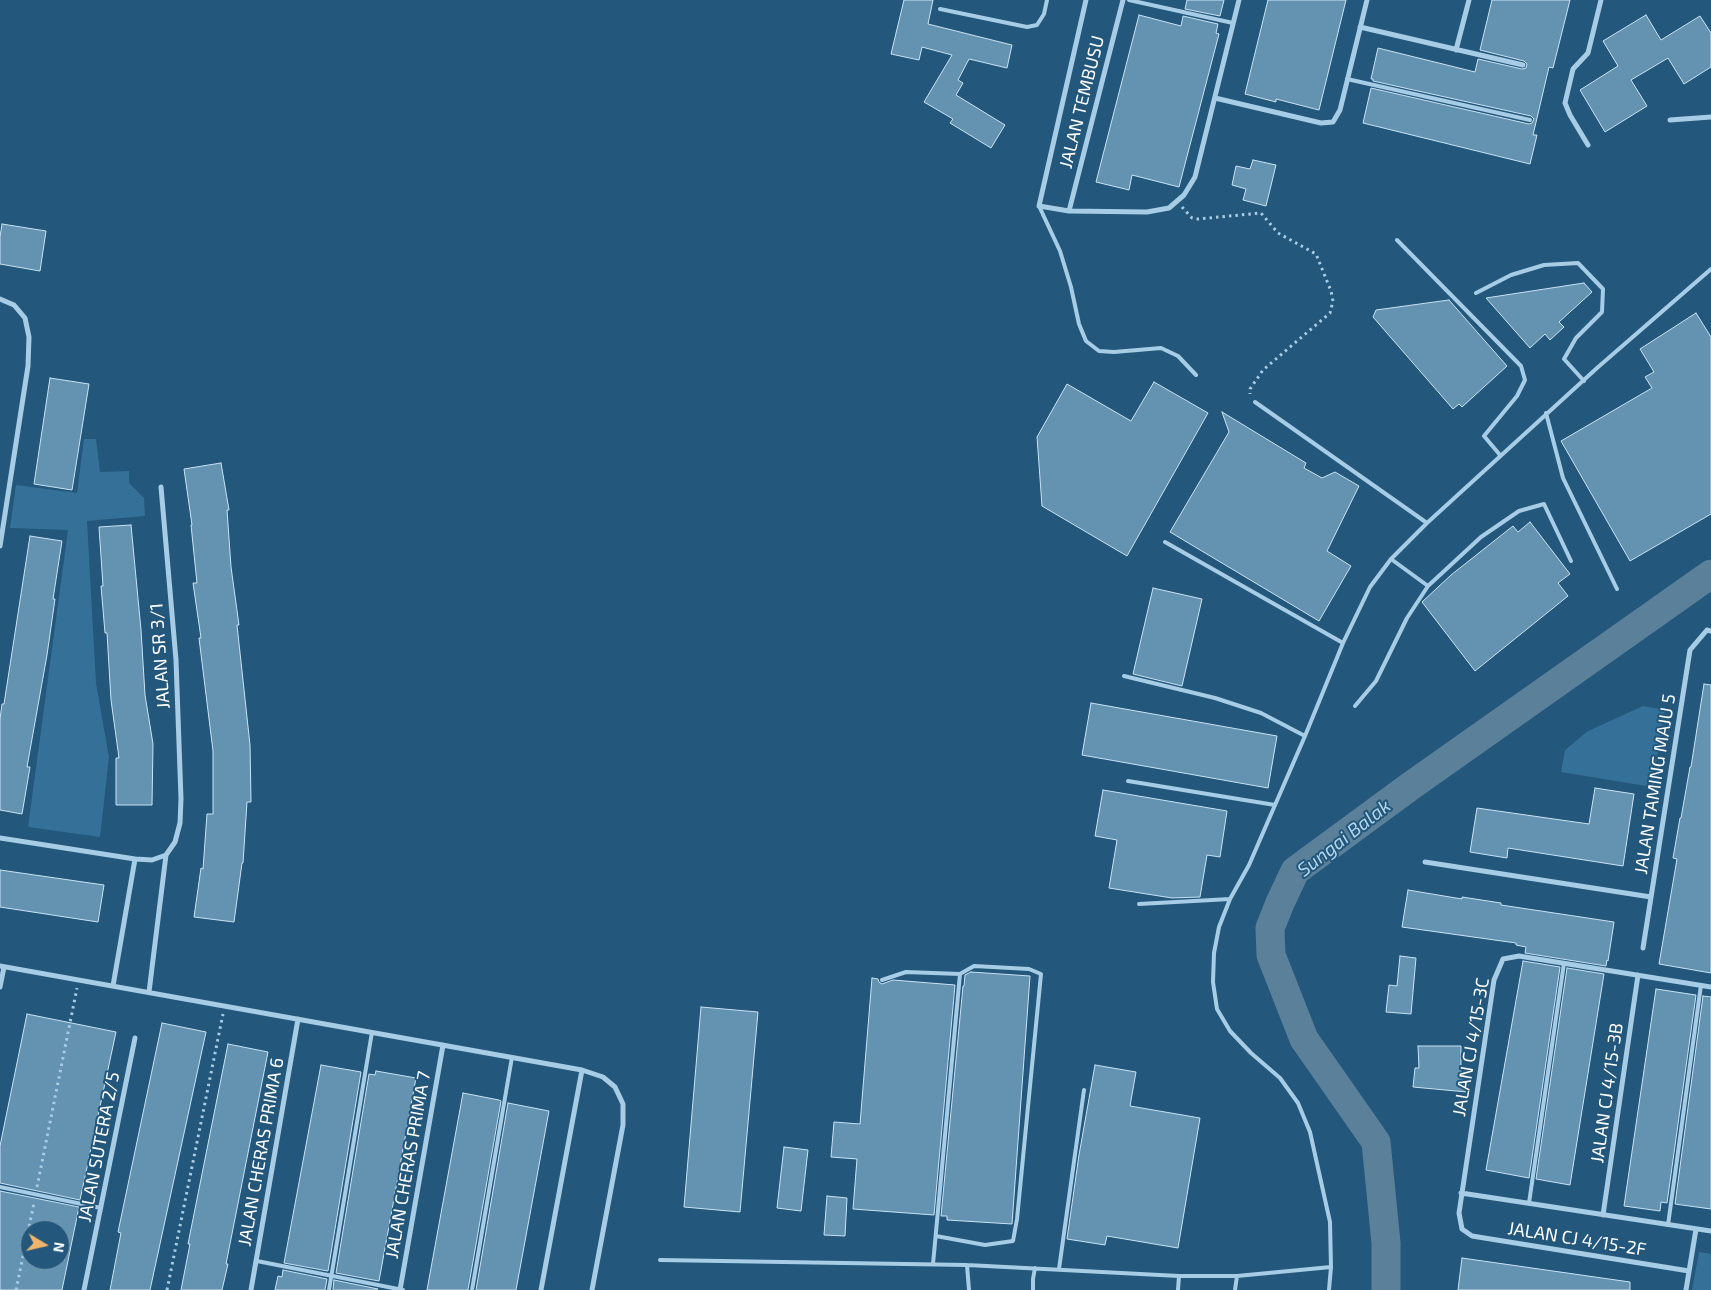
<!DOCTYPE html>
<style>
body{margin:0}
#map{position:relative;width:1711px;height:1290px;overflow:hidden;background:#23577b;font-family:"Exo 2",sans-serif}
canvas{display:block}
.north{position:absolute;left:20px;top:1220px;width:50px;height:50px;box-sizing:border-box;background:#23577b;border:1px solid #7b9ab0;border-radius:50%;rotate:99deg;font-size:14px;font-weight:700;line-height:20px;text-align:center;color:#fff}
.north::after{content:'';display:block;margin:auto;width:18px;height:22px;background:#f0b56a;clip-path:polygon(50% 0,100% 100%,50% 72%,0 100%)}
</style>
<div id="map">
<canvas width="1711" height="1290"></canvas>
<div class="north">N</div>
</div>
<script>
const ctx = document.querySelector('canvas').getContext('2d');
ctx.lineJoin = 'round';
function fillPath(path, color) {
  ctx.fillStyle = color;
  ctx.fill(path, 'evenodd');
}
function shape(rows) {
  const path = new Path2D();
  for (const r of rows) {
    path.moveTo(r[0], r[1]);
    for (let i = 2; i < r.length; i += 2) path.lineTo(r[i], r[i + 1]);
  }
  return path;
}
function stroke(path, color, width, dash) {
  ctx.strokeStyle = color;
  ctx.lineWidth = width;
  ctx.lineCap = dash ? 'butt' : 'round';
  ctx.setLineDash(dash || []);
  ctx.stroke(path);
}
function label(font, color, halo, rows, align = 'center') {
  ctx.font = font + ' "Exo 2",sans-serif';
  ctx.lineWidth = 4;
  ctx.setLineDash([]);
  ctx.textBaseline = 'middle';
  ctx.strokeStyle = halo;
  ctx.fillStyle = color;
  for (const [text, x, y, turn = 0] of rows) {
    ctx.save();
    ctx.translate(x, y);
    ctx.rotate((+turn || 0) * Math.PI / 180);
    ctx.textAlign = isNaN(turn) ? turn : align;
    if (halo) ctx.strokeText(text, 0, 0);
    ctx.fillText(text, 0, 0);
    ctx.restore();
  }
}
fillPath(shape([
 [84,439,96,439,100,472,129,471,129,483,144,498,145,516,87,521,96,683,109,757,100,837,28,827,68,530,10,528,16,485,77,493],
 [1643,706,1665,710,1652,787,1561,772,1565,750,1588,731],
 [1699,1252,1711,1254,1711,1290,1692,1290]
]), '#347097');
stroke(shape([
 [1386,1290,1386,1243,1376,1142,1304,1039,1271,955,1270,928,1280,903,1295,871,1412,785,1711,574]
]), '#5b809a', 29);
const building = shape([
 [904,0,933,0,928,24,1012,45,1007,68,969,59,958,80,963,83,956,95,1005,125,991,148,950,123,953,119,924,102,952,55,922,47,919,60,891,54,904,0],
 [1187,0,1224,0,1220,16,1185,9,1187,0],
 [1268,0,1346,0,1319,110,1276,99,1276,102,1245,94,1268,0],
 [1492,0,1570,0,1553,68,1549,67,1533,135,1537,135,1530,164,1363,123,1371,88,1529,124,1532,123,1534,119,1531,116,1373,81,1373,79,1371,79,1378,48,1475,72,1478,59,1522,69,1526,68,1527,64,1524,61,1480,50,1492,0],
 [1139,15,1181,26,1183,16,1218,24,1216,33,1219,34,1179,187,1132,175,1129,190,1096,182,1139,15],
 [1646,15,1661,40,1700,16,1711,33,1711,67,1684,84,1668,58,1631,80,1647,106,1605,132,1580,90,1618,66,1603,41,1646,15],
 [1253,160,1276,165,1266,206,1243,200,1246,189,1232,185,1236,166,1250,169,1253,160],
 [2,224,46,231,40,271,0,264,0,237,2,224],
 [1584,283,1592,292,1559,322,1564,327,1550,340,1545,334,1530,348,1486,298,1584,283],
 [1449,300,1507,366,1462,407,1459,404,1453,409,1373,317,1376,310,1449,300],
 [1696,313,1711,337,1711,514,1630,561,1561,441,1652,388,1645,377,1654,372,1640,349,1696,313],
 [50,378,89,384,72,490,34,484,50,378],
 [1154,382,1208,413,1127,556,1042,506,1037,437,1067,384,1131,421,1154,382],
 [1222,412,1306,463,1304,468,1322,478,1335,472,1359,486,1327,551,1351,566,1319,621,1170,532,1229,432,1222,412],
 [221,463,229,510,227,510,231,567,239,625,237,625,250,745,251,802,247,802,243,863,242,863,234,922,194,917,201,868,203,869,207,814,213,814,213,751,199,638,201,638,193,583,197,583,191,525,192,525,184,469,221,463],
 [1530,522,1570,574,1558,583,1568,596,1475,671,1422,602,1451,575,1513,526,1518,532,1530,522],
 [131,525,141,630,145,695,153,744,152,805,116,805,116,758,119,758,111,700,107,633,105,633,101,586,103,586,99,527,131,525],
 [30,536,62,541,53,599,55,599,47,655,27,767,30,767,22,814,0,810,0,719,2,704,4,704,30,536],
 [1153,588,1202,599,1182,686,1133,674,1153,588],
 [1704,684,1711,685,1711,973,1659,964,1677,859,1673,858,1680,818,1681,818,1690,767,1691,767,1704,684],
 [1091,703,1277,736,1268,788,1082,755,1091,703],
 [1595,788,1634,794,1623,866,1508,848,1507,858,1470,852,1477,808,1589,824,1595,788],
 [1103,790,1227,811,1220,857,1207,855,1200,897,1172,898,1109,888,1117,840,1095,836,1103,790],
 [0,870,104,885,98,922,0,907,0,870],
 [1408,890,1462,899,1462,897,1501,903,1501,905,1614,922,1608,961,1607,960,1606,966,1525,953,1526,947,1516,945,1516,943,1402,927,1408,890],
 [1400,956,1416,958,1411,1014,1386,1012,1389,985,1397,986,1400,956],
 [1523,961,1560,967,1529,1178,1486,1170,1523,961],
 [1567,968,1604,974,1570,1185,1536,1179,1567,968],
 [971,972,1030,976,1012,1224,947,1220,947,1216,941,1216,963,986,964,986,965,975,971,972],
 [872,978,878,979,879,982,882,984,893,980,955,985,934,1215,853,1209,857,1159,831,1157,834,1122,860,1124,872,978],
 [1656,989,1696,995,1667,1203,1661,1202,1660,1211,1624,1206,1656,989],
 [1703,996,1711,997,1711,1209,1675,1204,1703,996],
 [701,1007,758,1012,740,1212,684,1207,701,1007],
 [27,1014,116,1032,80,1200,0,1183,0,1146,27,1014],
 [162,1023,206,1032,150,1290,110,1290,121,1233,118,1232,162,1023],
 [228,1044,268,1052,226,1264,228,1264,222,1290,181,1290,190,1244,188,1244,228,1044],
 [1418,1046,1461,1046,1461,1072,1469,1073,1467,1092,1413,1087,1415,1068,1419,1068,1418,1046],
 [321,1065,361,1072,328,1271,284,1263,321,1065],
 [1095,1065,1136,1072,1130,1106,1200,1118,1178,1248,1107,1236,1105,1245,1067,1239,1079,1155,1095,1065],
 [376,1071,416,1078,379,1281,336,1273,369,1074,375,1075,376,1071],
 [463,1093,499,1100,501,1101,468,1290,427,1290,463,1093],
 [508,1103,549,1111,516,1290,476,1290,508,1103],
 [784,1147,808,1150,801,1211,777,1208,784,1147],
 [0,1191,79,1207,62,1290,0,1290,0,1191],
 [30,1230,60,1230,60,1260,30,1260,30,1230],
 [827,1196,847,1198,845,1236,824,1235,827,1196],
 [1462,1258,1630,1282,1630,1290,1458,1290,1462,1258],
 [283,1270,327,1279,325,1290,275,1290,278,1276,282,1277,283,1270],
 [334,1280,378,1289,377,1290,333,1290,334,1280]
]);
fillPath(building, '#6492b1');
stroke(building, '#cae3f4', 1);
stroke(shape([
 [1182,207,1192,218,1198,219,1261,213,1278,233,1316,254,1331,291,1333,301,1330,313,1263,370,1250,389,1250,394],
 [37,1187,77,988],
 [16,1290,34,1203],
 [167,1290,223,1014]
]), '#a7cce5', 3, [2.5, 4]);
stroke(shape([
 [1129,0,1233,23],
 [940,9,1027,27,1037,25,1044,14,1047,0],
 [1347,79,1530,120],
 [1039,206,1060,251,1071,287,1079,324,1086,341,1099,351,1114,352,1161,348,1178,356,1196,375],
 [1397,240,1521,366,1525,380,1517,396,1484,436,1500,455],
 [1476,293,1511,275,1544,265,1578,263,1603,289,1602,312,1576,338,1564,359,1584,381],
 [1255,402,1427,523],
 [1546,413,1563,478,1617,589],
 [1165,542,1343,643],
 [1391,559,1428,586,1481,537,1519,511,1544,504,1571,561],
 [1124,676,1215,698,1261,713,1305,736],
 [1355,706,1376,681,1407,618,1428,586],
 [1128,781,1275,805],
 [1139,904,1230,899],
 [882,980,906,972,960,974,974,966,1029,969,1041,974,1017,1219,1013,1241,985,1245,936,1236],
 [0,1187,101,1208],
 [1529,1203,1564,963],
 [1668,1225,1701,985],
 [660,1260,967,1265,1179,1276,1237,1276,1331,1267],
 [257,1261,403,1290],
 [933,1264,960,974],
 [967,1265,969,1290],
 [1059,1269,1084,1090],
 [329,1290,372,1032],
 [472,1290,512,1057],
 [1033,1290,1033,1279,1035,1268],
 [1178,1290,1179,1276],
 [1235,1290,1237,1276],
 [1329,1290,1331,1267,1330,1222,1310,1132,1298,1103,1280,1078,1251,1053,1230,1031,1217,1009,1213,982,1214,953,1219,927,1230,899,1249,865,1305,736,1343,643,1370,587,1391,559,1427,523,1597,368,1711,269]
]), '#a7cce5', 4);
stroke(shape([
 [1086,0,1039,206,1069,211,1147,212,1169,208,1184,195,1195,177,1239,0],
 [1360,27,1523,65],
 [1456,50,1469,0],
 [1215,98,1321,123,1333,122,1340,110,1367,0],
 [1670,120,1711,117],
 [1588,145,1570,115,1565,103,1573,69,1588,53,1601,0],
 [1069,211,1123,0],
 [0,299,14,305,25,318,29,337,28,366,0,546],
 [0,838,135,859,152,860,166,855,175,842,180,823,181,799,176,660,161,487],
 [1425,862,1651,897],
 [1643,948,1690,650,1707,630,1711,631],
 [0,966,582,1070,603,1077,615,1087,623,1104,623,1125,592,1290],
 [113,986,135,859],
 [0,987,4,967],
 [149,992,166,855],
 [1461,1193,1711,1231],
 [1603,1215,1638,975],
 [1689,1271,1472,1236,1462,1229,1459,1213,1494,980,1503,959,1519,956,1711,987],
 [84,1290,135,1038],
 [251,1290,298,1019],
 [400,1290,443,1045],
 [541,1290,582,1070],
 [1686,1290,1696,1229]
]), '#a7cce5', 5);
label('18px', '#fff', '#23577b', [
 ["JALAN TEMBUSU",1082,102,-76],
 ["JALAN SR 3/1",160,656,-94],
 ["JALAN TAMING MAJU 5",1655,784,-81],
 ["JALAN CJ 4/15-3C",1471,1047,-80],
 ["JALAN CJ 4/15-3B",1607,1093,-82],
 ["JALAN SUTERA 2/5",99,1147,-79],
 ["JALAN CHERAS PRIMA 6",261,1152,-80],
 ["JALAN CHERAS PRIMA 7",408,1165,-80],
 ["JALAN CJ 4/15-2F",1577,1239,9]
]);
label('italic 19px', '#b2d6ed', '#23577b', [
 ["Sungai Balak",1344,838,-38]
]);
</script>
